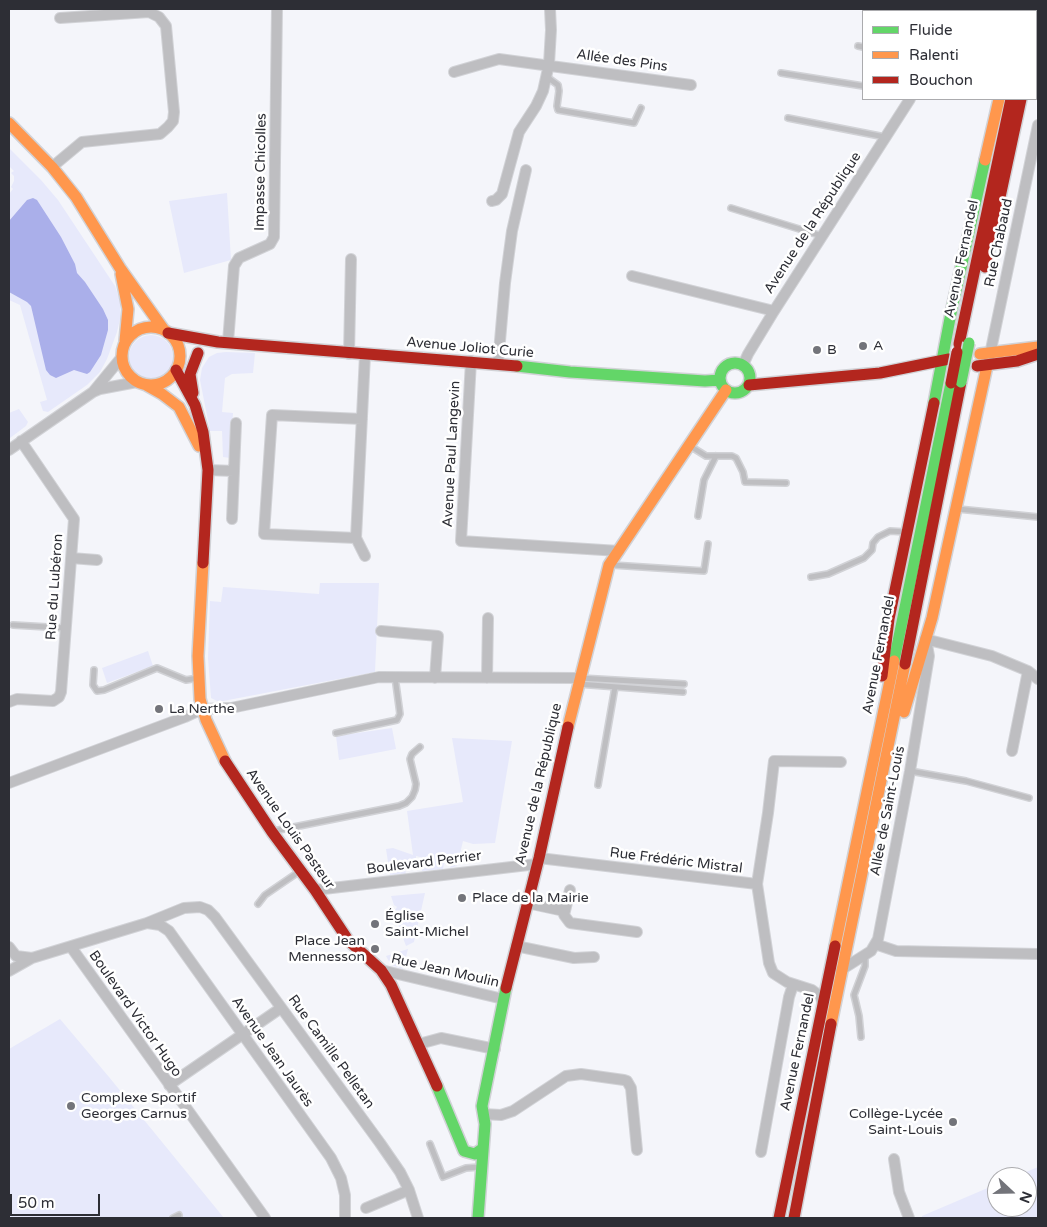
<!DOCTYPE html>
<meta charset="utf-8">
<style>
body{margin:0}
#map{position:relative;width:1047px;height:1227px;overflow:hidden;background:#f4f5fa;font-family:"Varela Round",sans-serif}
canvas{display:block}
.frame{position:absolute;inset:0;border:10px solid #2d2e35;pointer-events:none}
.legend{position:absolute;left:862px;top:10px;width:175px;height:90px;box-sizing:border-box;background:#fff;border:1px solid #ababae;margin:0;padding:6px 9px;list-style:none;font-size:15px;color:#2d2e35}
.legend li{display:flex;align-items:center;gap:10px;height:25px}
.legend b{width:25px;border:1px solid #ababae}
.north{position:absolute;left:987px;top:1167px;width:50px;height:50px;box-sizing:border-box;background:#fff;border:1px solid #ababae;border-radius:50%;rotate:111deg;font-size:14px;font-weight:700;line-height:20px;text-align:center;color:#2d2e35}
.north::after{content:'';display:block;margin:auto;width:18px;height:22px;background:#73747a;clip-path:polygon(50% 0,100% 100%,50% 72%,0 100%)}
.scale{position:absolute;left:10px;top:1194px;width:90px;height:22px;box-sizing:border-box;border:2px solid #2d2e35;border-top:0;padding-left:6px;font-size:15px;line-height:18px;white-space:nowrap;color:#2d2e35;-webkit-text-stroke:4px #fff;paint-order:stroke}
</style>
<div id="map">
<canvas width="1047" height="1227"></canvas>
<div class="frame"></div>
<ul class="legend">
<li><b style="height:6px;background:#63d668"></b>Fluide</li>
<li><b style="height:6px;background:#ff974d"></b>Ralenti</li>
<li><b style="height:6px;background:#b3261e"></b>Bouchon</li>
</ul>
<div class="north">N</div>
<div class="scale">50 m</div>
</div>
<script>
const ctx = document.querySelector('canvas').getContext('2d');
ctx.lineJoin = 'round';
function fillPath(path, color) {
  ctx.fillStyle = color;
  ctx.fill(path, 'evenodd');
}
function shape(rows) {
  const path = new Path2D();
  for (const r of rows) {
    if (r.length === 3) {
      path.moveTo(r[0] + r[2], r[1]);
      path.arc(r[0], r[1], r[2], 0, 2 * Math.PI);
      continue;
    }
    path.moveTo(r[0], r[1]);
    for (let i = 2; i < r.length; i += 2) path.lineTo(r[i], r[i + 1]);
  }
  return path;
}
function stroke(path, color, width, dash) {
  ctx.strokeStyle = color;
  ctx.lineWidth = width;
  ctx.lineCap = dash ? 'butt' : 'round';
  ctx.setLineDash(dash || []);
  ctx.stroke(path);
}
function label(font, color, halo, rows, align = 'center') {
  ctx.font = font + ' "Varela Round",sans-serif';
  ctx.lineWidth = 5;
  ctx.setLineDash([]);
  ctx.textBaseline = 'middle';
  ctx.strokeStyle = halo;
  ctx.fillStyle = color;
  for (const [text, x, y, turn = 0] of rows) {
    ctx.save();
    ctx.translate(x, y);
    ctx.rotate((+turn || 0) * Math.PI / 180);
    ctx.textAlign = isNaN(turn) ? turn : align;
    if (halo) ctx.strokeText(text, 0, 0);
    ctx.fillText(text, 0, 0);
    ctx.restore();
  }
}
fillPath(shape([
 [9,148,41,180,58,200,115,286,120,301,120,319,117,332,107,359,100,372,87,385,48,412,43,411,40,402,47,400,20,305,9,300,9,194,13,189,11,187,14,181,14,176,11,173,14,171,9,166],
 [227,193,231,260,184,273,169,201],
 [151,357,22],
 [226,352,255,353,253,373,232,374,225,378,222,412,233,413,230,458,223,457,222,431,210,431,200,380,202,368,209,357,217,353],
 [19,409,28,422,26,426,10,438,9,413],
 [320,583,379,583,375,672,223,701,217,701,211,698,208,658,210,601,221,602,223,587,319,594],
 [148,651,153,666,107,683,102,668],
 [392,728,396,749,339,760,336,736],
 [452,738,512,741,495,843,473,844,463,841,457,866,450,868,451,865,444,863,443,869,422,871,420,857,416,856,416,863,404,865,406,874,390,875,386,849,393,848,413,855,407,811,463,802],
 [425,893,414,942,406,946,395,916,397,914,395,910,397,907,394,905,391,896],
 [408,949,403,969,391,965,386,956],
 [60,1019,109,1077,224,1218,9,1218,9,1049],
 [1038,1167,1038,1218,922,1218,922,1216,997,1184,997,1207,1027,1207,1027,1177,1014,1177]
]), '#e7e9fb');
fillPath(shape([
 [33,198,37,200,61,237,75,264,77,273,85,282,103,309,108,320,108,330,101,355,90,372,87,374,74,370,56,378,50,375,46,370,31,306,27,302,9,292,9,221,27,200]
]), '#aaafea');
const lane = shape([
 [858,46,863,47],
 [781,73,863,86],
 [547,77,558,85,559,91,557,106,558,110,634,123,641,108],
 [788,118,885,137],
 [731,208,822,236],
 [690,446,706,456,732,456,736,458,743,472,745,482,786,483],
 [958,509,1038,517],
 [698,516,704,480,716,456],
 [612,565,704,571,708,544],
 [811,577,828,574,864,558,872,550,873,543,878,537,890,531,906,532],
 [13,625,65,628],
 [94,670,93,685,97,691,104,690,157,668,186,680,198,678],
 [580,678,684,684],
 [578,684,683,692],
 [336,733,397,720,400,714,395,677],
 [910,771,966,781,1029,798],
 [598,785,615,687],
 [274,831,399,806,406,803,412,797,415,790,416,784,410,759,412,754,420,747],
 [258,904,265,895,300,871],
 [861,1037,859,1016,854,995,865,966,865,956],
 [430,1144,443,1177,466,1168,480,1167],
 [173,1218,179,1215]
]);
const street = shape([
 [966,11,968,9],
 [454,72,499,59,691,85],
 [52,167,82,142,160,134,168,127,173,121,174,112,166,26,159,17,149,12,60,18],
 [492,201,496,200,502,194,519,132,536,106,543,91,549,64,551,30,550,9],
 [632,276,774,311],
 [228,342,234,266,239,258,270,244,274,237,277,9],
 [349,354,351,259],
 [989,359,1038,125],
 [471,361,461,541,619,551],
 [498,364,505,283,512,231,526,170],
 [743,365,748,354,774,311,910,99],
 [93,392,121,358],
 [9,450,93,392,100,389,137,382],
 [208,470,234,471],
 [232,519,236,423],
 [356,538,264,534,272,415,362,419],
 [356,538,365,355],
 [356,538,365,556],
 [71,558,97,560],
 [381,631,438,636,435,678],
 [925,639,992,656,1028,671,1038,679],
 [487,678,488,618],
 [9,702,17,699,53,701,59,697,61,692,74,519,21,441],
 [1012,751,1028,671],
 [9,783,185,717,202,709,231,708,379,677,579,678],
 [539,858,757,884,769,963,773,973,787,982,812,990,820,996,823,1003],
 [757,884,768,813,774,761,841,762],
 [315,890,537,864],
 [570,890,564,915,570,923,637,932],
 [527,903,564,911],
 [147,923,160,925,169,931,331,1158,341,1178,345,1195,345,1218],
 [875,944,896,951,1038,954],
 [516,946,574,958,594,957],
 [9,947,16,956,32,958,147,923,184,908,200,907,208,910,215,917,380,1143,400,1172,409,1190,418,1218],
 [71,947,265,1218],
 [381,970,503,999],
 [841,970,871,951,878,939,910,771,929,656,926,639],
 [9,971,32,958],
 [419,1044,441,1038,495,1049],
 [169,1085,281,1008],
 [483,1114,501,1115,513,1111,566,1076,581,1074,624,1080,627,1081,631,1088,637,1150],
 [761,1152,789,997,793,985],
 [894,1159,899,1192,909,1218],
 [366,1208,409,1190]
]);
const fast = shape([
 [1028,11,1029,9],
 [735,378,15],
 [517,366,570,372,705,381,720,380],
 [934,403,951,313,985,160],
 [894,661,951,383],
 [437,1086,464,1151,475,1154,482,1149],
 [478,1218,485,1124,482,1106,506,988]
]);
const slow = shape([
 [9,123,52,167,76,197,120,268,164,330],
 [985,160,999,99],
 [121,274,128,309,125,341],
 [151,356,29],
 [980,354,1038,347],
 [146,385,162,394,179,407,199,446],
 [203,563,198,656,200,699,206,720,225,761],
 [904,712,932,618,987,366],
 [568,727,609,565,726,390],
 [835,946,894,661],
 [831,1024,905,664]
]);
const jam = shape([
 [1036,38,1038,28],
 [985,267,1021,99],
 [168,333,218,342,517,366],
 [959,344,1011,99],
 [977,366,1017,361,1038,354],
 [176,370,195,405,203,432,208,470,203,563],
 [749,385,880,373,949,359],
 [193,393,190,374,198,353],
 [905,664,961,382],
 [882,676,889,619,934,403],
 [225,761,272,832,315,890,348,940,381,970,391,985,437,1086],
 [506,988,539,858,568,727],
 [779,1218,835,946],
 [794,1218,831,1024]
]);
stroke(lane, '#d1d2d6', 8);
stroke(street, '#d1d2d6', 12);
stroke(fast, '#d1d2d6', 14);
stroke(slow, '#d1d2d6', 14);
stroke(jam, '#d1d2d6', 14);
stroke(lane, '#bebec1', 5);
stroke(street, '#bebec1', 10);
stroke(fast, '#63d668', 11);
stroke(slow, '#ff974d', 11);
stroke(jam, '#b3261e', 11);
const fastBridge = shape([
 [961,382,969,343]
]);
const jamBridge = shape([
 [951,383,957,352]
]);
stroke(fastBridge, '#d1d2d6', 14, []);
stroke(jamBridge, '#d1d2d6', 14, []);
stroke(fastBridge, '#63d668', 11);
stroke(jamBridge, '#b3261e', 11);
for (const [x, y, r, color] of [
 [863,346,5,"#73747a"],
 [817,350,5,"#73747a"],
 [159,709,5,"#73747a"],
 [462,898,5,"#73747a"],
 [375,924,5,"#73747a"],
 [375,949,5,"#73747a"],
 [71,1106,5,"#73747a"],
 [953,1122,5,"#73747a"]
]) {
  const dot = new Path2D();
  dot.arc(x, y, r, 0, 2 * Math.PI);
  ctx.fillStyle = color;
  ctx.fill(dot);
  stroke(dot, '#fff', 2);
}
label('14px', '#2d2e35', '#fff', [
 ["Allée des Pins",622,61,8],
 ["Impasse Chicolles",261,172,-89],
 ["Avenue de la République",813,223,-57],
 ["Rue Chabaud",999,243,-78],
 ["Avenue Fernandel",962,259,-78],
 ["Avenue Joliot Curie",470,348,5],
 ["Avenue Paul Langevin",452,454,-87],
 ["Rue du Lubéron",55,587,-86],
 ["Avenue Fernandel",879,655,-79],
 ["Avenue de la République",539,784,-77],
 ["Allée de Saint-Louis",888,811,-79],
 ["Avenue Louis Pasteur",290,829,55],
 ["Rue Frédéric Mistral",676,861,7],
 ["Boulevard Perrier",424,863,-7],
 ["Rue Jean Moulin",445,971,13],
 ["Boulevard Victor Hugo",135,1014,55],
 ["Avenue Jean Jaurès",272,1052,55],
 ["Rue Camille Pelletan",331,1052,54],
 ["Avenue Fernandel",798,1052,-78]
]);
label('14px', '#2d2e35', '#fff', [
 ["A",873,346],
 ["B",827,350],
 ["La Nerthe",169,709],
 ["Place de la Mairie",472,898],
 ["Église",385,916],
 ["Saint-Michel",385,932],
 ["Place Jean",365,941,"right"],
 ["Mennesson",365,957,"right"],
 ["Complexe Sportif",81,1098],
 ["Georges Carnus",81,1114],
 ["Collège-Lycée",943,1114,"right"],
 ["Saint-Louis",943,1130,"right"]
], 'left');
</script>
